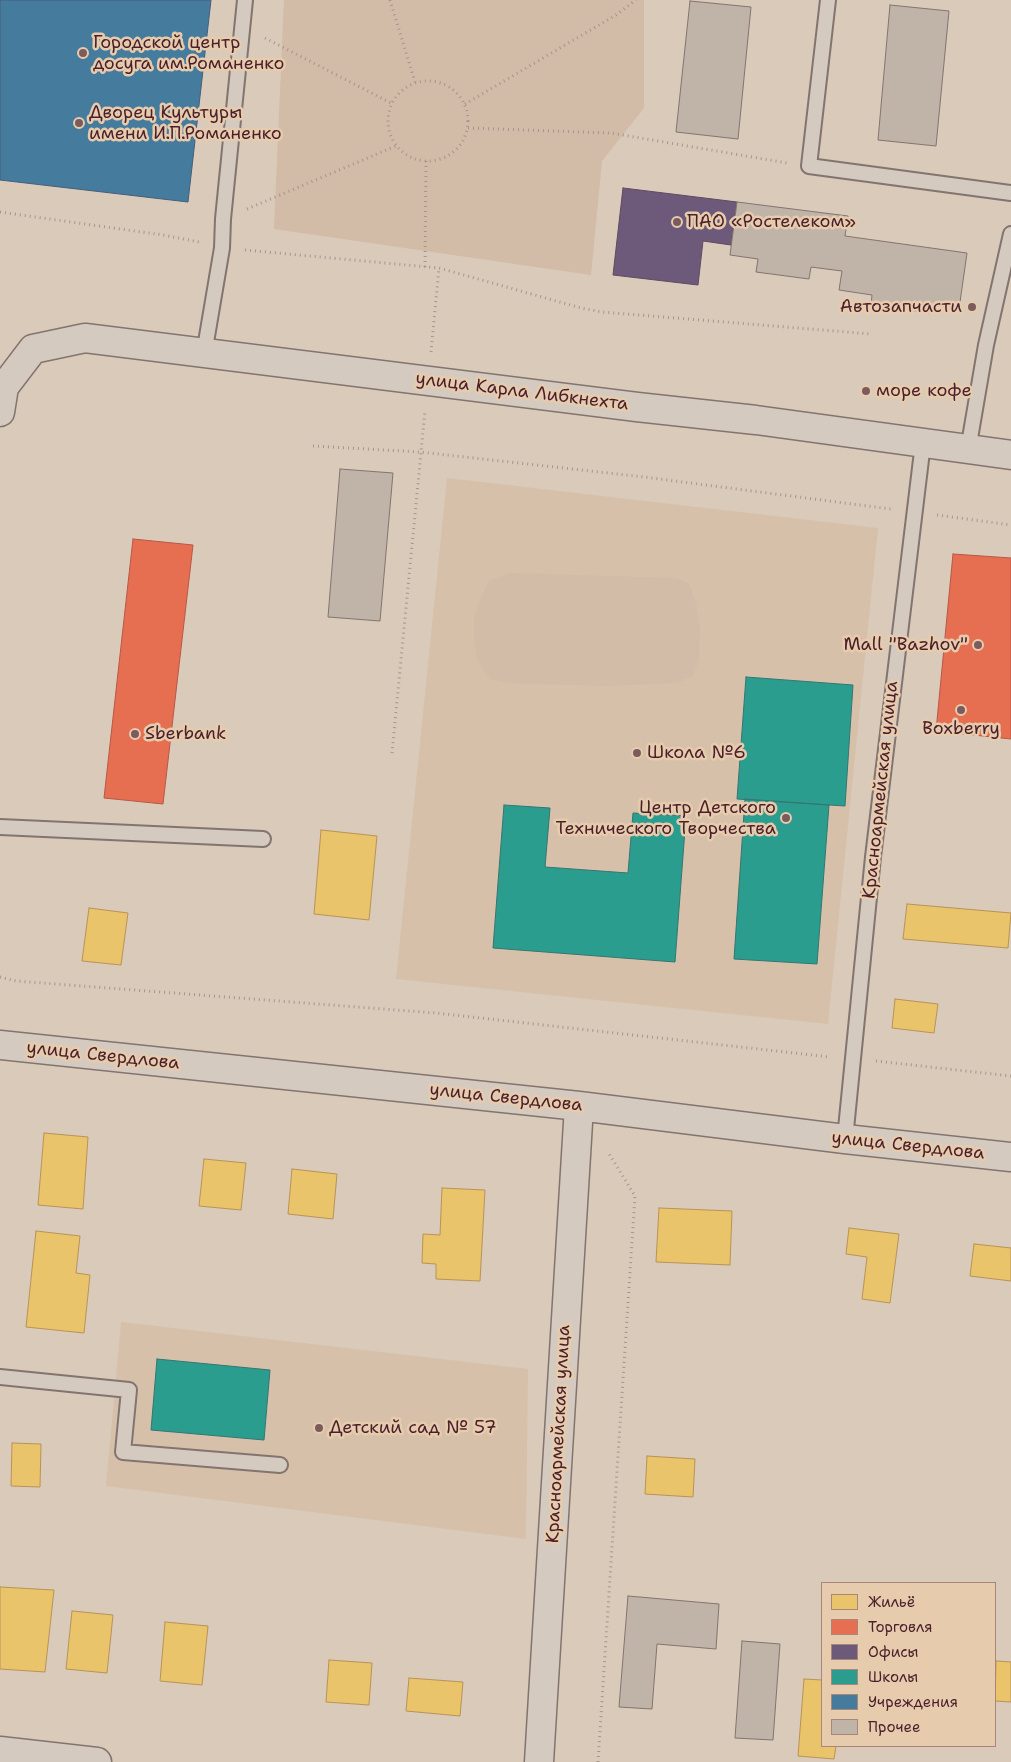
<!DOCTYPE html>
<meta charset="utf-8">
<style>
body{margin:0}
#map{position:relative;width:1011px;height:1762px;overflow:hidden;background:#d9caba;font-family:"Shantell Sans",sans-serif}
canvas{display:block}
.legend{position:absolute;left:821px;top:1582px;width:175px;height:165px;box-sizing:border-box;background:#e6cbad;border:1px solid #a88679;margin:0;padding:6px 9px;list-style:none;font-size:15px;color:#4a1f2b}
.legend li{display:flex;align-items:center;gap:10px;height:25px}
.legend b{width:25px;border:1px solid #a88679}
</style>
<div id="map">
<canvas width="1011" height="1762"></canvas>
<ul class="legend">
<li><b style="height:14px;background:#e9c46a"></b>Жильё</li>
<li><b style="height:14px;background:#e76f51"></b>Торговля</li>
<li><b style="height:14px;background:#6d597a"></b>Офисы</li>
<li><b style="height:14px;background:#2a9d8f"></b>Школы</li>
<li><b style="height:14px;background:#457b9d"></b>Учреждения</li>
<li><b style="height:14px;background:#c0b3a8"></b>Прочее</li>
</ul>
</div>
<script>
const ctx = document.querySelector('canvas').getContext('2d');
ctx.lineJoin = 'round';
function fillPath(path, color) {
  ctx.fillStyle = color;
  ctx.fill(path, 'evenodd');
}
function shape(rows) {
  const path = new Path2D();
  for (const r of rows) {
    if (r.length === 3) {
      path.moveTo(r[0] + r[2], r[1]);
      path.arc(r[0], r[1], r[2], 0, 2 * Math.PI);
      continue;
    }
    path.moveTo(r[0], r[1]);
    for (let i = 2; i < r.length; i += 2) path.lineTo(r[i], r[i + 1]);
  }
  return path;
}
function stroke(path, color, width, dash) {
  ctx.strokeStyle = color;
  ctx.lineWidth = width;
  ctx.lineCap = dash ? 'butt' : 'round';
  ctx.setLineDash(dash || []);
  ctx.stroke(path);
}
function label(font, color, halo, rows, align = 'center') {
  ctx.font = font + ' "Shantell Sans",sans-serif';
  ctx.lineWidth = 5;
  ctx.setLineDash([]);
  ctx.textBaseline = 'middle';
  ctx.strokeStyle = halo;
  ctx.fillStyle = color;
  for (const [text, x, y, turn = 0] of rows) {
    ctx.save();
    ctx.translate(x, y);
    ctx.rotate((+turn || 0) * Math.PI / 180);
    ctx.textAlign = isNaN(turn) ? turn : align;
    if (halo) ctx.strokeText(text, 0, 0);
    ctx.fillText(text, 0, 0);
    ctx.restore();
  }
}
fillPath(shape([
 [447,478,878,528,828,1024,396,979],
 [121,1322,528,1369,526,1539,106,1486]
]), '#d6c0aa');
fillPath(shape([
 [284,0,644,0,644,108,602,161,591,275,274,229],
 [510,573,676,578,689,583,696,603,700,628,699,659,693,676,677,683,606,686,508,683,492,680,484,672,477,657,474,636,474,618,481,597,490,580]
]), '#d2bba7');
const homes = shape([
 [321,830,377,836,369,920,314,914,321,830],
 [907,904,1011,913,1008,948,903,939,907,904],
 [89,908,128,913,121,965,82,961,89,908],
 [895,999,938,1004,934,1033,892,1028,895,999],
 [44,1133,88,1137,83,1209,38,1205,44,1133],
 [204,1159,246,1163,241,1210,199,1206,204,1159],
 [292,1169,337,1174,333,1219,288,1214,292,1169],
 [442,1188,485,1190,480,1281,436,1279,436,1264,422,1263,423,1234,440,1235,442,1188],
 [659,1208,732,1211,730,1265,656,1262,659,1208],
 [849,1228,899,1234,890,1303,862,1299,867,1257,846,1254,849,1228],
 [36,1231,80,1236,76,1273,90,1275,84,1333,26,1327,36,1231],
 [974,1244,1011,1248,1011,1281,970,1276,974,1244],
 [12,1443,41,1444,40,1487,11,1486,12,1443],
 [647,1456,695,1459,693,1497,645,1494,647,1456],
 [0,1587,54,1590,45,1672,0,1669,0,1587],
 [72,1611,113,1615,107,1673,66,1669,72,1611],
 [165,1622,208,1626,202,1685,160,1681,165,1622],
 [329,1660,372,1663,369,1705,326,1702,329,1660],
 [996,1661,1011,1662,1011,1702,995,1701,996,1661],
 [409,1678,463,1682,460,1716,406,1711,409,1678],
 [804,1679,822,1680,822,1746,836,1746,834,1759,798,1756,804,1679]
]);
fillPath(homes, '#e9c46a');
stroke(homes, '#b99257', 1);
const shops = shape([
 [133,539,193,545,163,804,104,798,133,539],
 [953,554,1011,558,1011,739,936,731,953,554]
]);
fillPath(shops, '#e76f51');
stroke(shops, '#b85746', 1);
const offices = shape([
 [623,188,737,202,731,245,703,241,698,285,613,275,623,188]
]);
fillPath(offices, '#6d597a');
stroke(offices, '#624862', 1);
const schools = shape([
 [746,677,853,685,845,806,737,799,746,677],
 [745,799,829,805,817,964,734,959,745,799],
 [504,805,550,808,545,867,628,873,633,813,686,816,675,962,493,948,504,805],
 [157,1359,270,1370,264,1440,151,1430,157,1359]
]);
fillPath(schools, '#2a9d8f');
stroke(schools, '#347771', 1);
const public = shape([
 [0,0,211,0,188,202,0,180,0,0]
]);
fillPath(public, '#457b9d');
stroke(public, '#465f7b', 1);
const building = shape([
 [690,1,751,7,738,139,676,132,690,1],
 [890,5,949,11,936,146,878,140,890,5],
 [737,202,848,216,845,236,967,253,959,309,930,305,929,313,871,305,872,295,839,290,842,271,811,267,809,279,756,272,758,259,730,255,737,202],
 [340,469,393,473,380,621,328,617,340,469],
 [628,1596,719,1604,716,1649,657,1644,652,1709,619,1707,628,1596],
 [742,1641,780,1644,773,1740,735,1738,742,1641]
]);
fillPath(building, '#c0b3a8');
stroke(building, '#83746f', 1);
const lane = shape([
 [828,0,809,166,1011,193],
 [204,354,222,248,223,219,245,0],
 [968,450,986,345,1011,234],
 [0,827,263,839],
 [845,1139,873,857,923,443],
 [0,1377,129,1390,123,1452,280,1465]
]);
const street = shape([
 [0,1045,579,1106,845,1139,1011,1157],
 [539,1762,579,1106]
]);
const secondary = shape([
 [0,412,4,387,33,349,85,338,637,407,756,420,1011,455],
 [0,1751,97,1762]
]);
stroke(lane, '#83746f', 18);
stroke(street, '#83746f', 31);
stroke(secondary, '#83746f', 31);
stroke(shape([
 [390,0,415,82],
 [265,38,391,103],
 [428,121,40],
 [465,104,616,15,636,0],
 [468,128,611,133,787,163],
 [247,209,396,146],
 [0,212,163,235,199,242],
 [245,250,439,268,581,308,602,312,871,334],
 [425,267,426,160],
 [431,352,439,268],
 [313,446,420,452,644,477,891,509],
 [937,515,1011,525],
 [392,753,425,411],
 [0,977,16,981,436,1013,830,1057],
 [876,1061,1011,1076],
 [598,1762,635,1196,608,1152]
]), '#a39690', 3, [1, 4]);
stroke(lane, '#d4cabf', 14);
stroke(street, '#d4cabf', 28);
stroke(secondary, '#d4cabf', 28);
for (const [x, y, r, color] of [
 [83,53,5,"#7c5b5d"],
 [79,123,5,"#7c5b5d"],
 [677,222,5,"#7c5b5d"],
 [972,307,5,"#7c5b5d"],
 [866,391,5,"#7c5b5d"],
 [978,645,5,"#7c5b5d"],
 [961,710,5,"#7c5b5d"],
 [135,734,5,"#7c5b5d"],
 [637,753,5,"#7c5b5d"],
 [786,818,5,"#7c5b5d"],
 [319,1428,5,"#7c5b5d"]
]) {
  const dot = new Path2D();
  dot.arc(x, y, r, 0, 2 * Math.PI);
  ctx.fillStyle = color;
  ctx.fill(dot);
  stroke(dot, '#e6cbad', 2);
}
label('18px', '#4a1f2b', '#e6cbad', [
 ["Городской центр",93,43],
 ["досуга им.Романенко",93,64],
 ["Дворец Культуры",89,113],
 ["имени И.П.Романенко",89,134],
 ["ПАО «Ростелеком»",687,222],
 ["Автозапчасти",962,307,"right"],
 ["море кофе",876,391],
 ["Mall \"Bazhov\"",968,645,"right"],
 ["Boxberry",961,729,"center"],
 ["Sberbank",145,734],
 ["Школа №6",647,753],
 ["Центр Детского",776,808,"right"],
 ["Технического Творчества",776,829,"right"],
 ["Детский сад № 57",329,1428]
], 'left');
label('18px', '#4a1f2b', '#e6cbad', [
 ["улица Карла Либкнехта",522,392,7],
 ["Красноармейская улица",881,790,-84],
 ["улица Свердлова",103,1056,6],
 ["улица Свердлова",506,1098,6],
 ["улица Свердлова",908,1146,6],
 ["Красноармейская улица",559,1434,-87]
]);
</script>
